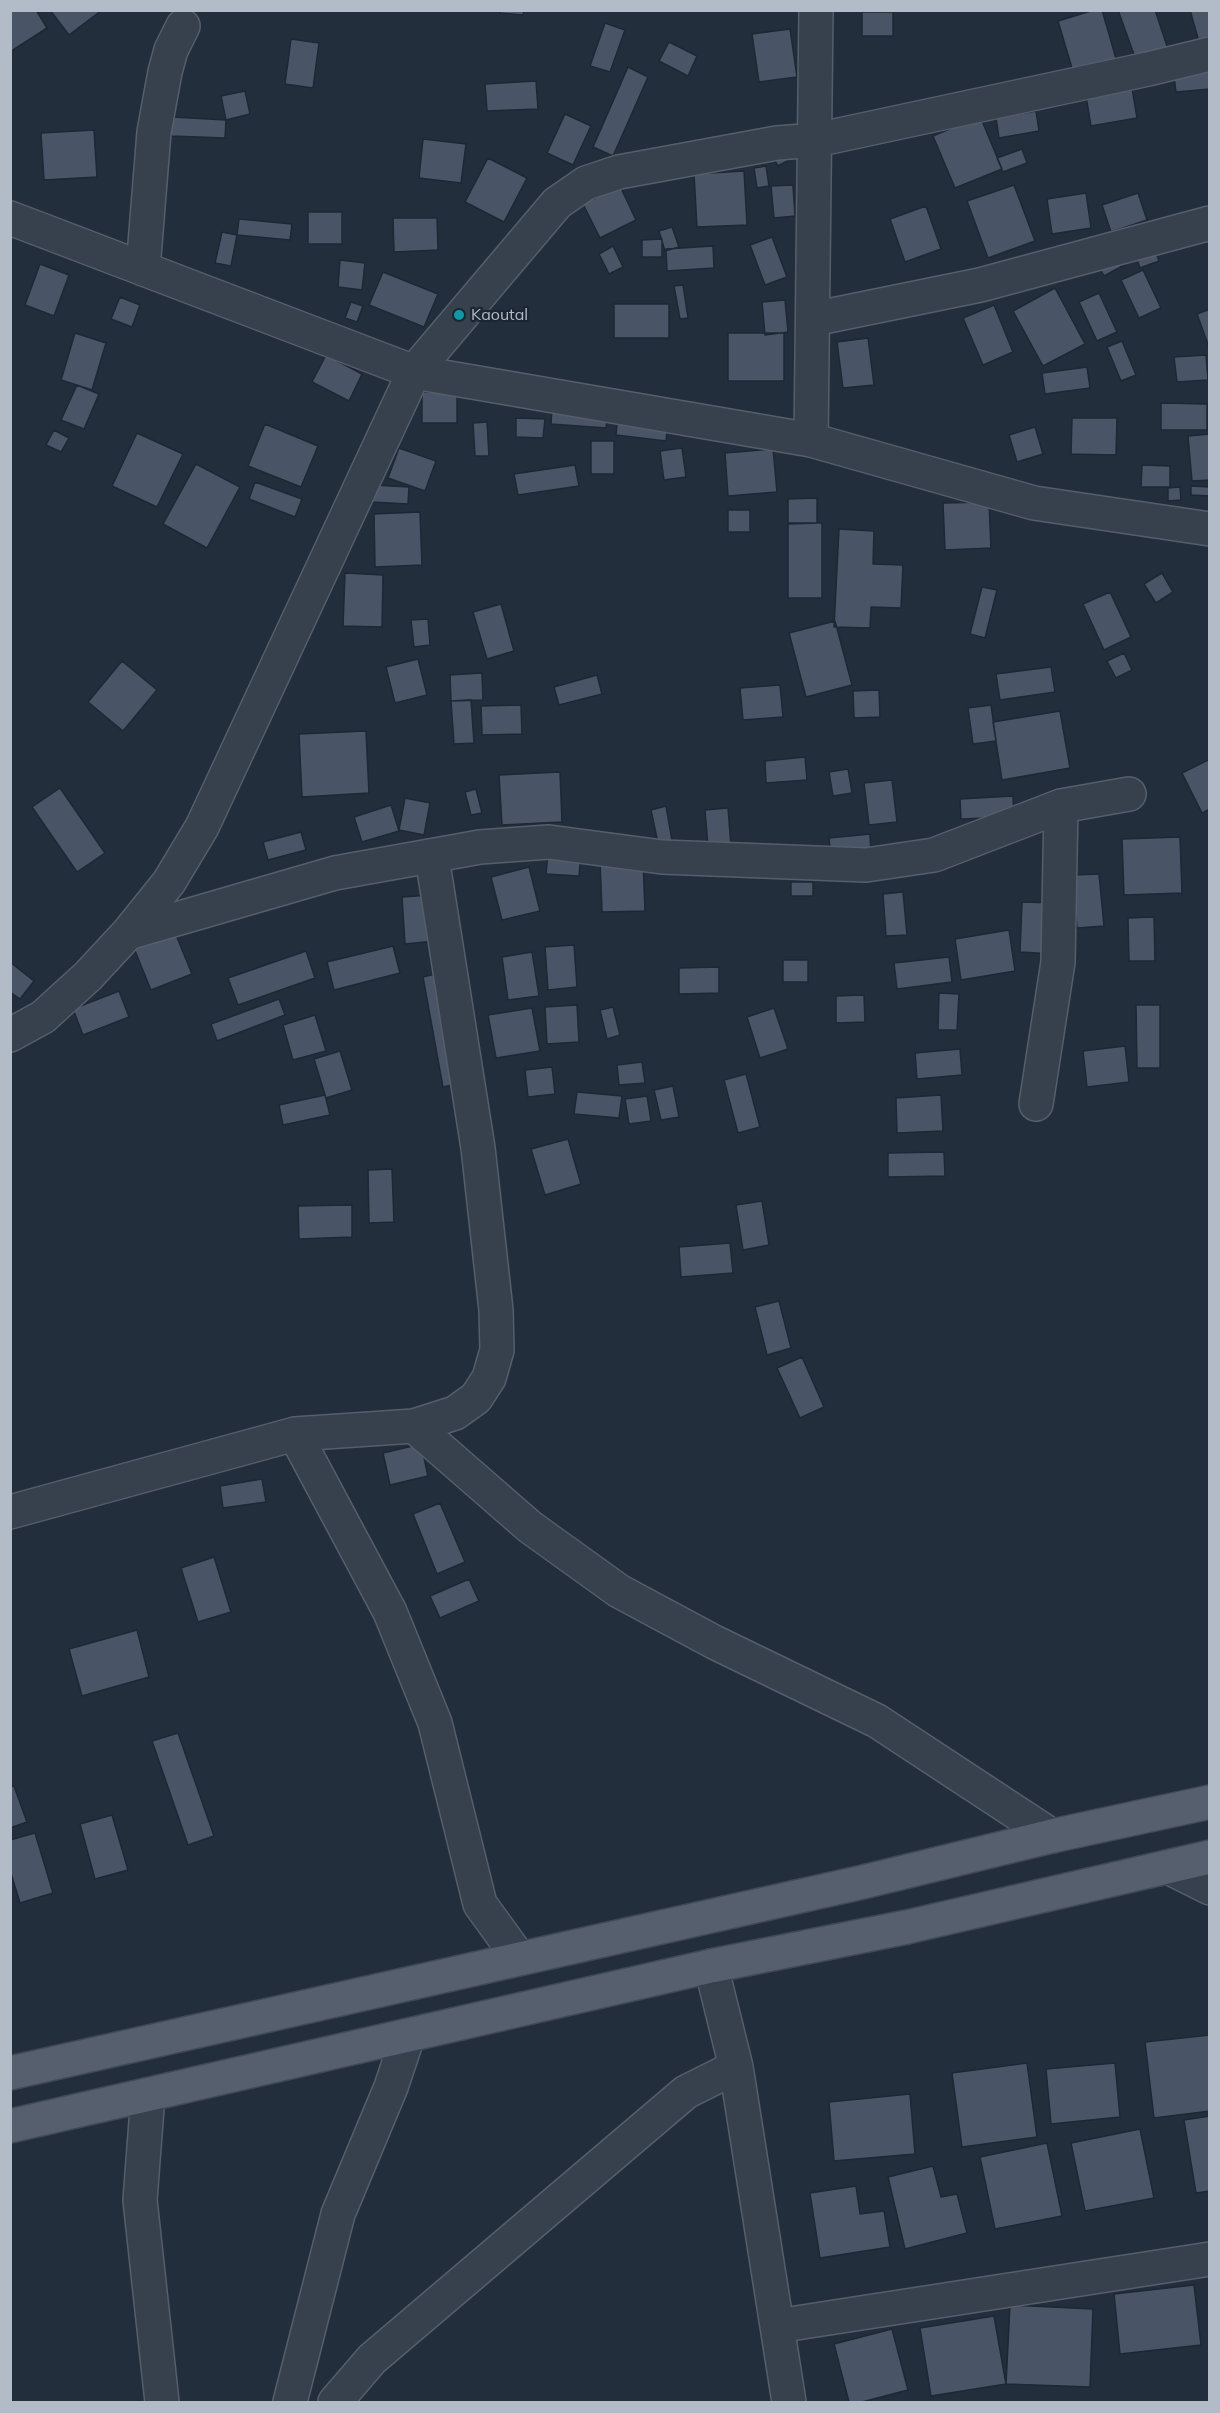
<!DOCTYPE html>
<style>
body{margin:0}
#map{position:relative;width:1220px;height:2413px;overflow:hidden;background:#232e3d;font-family:Mulish,sans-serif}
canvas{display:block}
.frame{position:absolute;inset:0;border:12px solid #b2bbc8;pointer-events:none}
</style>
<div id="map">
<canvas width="1220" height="2413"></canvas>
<div class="frame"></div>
</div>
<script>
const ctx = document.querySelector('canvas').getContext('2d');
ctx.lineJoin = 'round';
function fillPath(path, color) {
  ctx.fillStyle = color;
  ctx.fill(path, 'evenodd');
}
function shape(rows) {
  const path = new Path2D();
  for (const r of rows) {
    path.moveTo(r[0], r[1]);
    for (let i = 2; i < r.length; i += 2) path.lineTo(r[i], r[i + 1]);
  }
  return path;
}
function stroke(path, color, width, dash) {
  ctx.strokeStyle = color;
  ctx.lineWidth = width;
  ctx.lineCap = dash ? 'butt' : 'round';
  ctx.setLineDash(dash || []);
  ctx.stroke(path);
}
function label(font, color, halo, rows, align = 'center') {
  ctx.font = font + ' Mulish,sans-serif';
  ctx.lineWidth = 4.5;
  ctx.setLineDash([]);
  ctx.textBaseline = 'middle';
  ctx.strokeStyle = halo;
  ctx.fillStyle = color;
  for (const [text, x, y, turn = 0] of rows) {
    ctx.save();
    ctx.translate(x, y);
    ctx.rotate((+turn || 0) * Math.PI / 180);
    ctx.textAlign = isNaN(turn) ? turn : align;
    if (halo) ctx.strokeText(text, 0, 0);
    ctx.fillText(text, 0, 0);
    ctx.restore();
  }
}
const building = shape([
 [10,10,36,10,47,28,10,52,10,10],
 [50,10,102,10,69,35,50,10],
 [501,10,524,10,523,15,500,13,501,10],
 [1094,10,1102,10,1117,62,1074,75,1058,21,1094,10],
 [1118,10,1155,10,1168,49,1136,60,1118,10],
 [1190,10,1210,10,1210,47,1201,49,1190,10],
 [862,12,893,12,893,36,862,36,862,12],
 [605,23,625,30,610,72,590,66,605,23],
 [790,29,797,77,759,82,752,34,790,29],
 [291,39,319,43,313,88,285,84,291,39],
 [669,42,697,56,688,76,659,61,669,42],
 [1210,63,1210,89,1176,92,1173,68,1210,63],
 [628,67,648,77,613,156,593,147,628,67],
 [536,81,538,109,487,111,485,84,536,81],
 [1131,82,1137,118,1091,126,1085,90,1131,82],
 [245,91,250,114,226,120,221,96,245,91],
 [1036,111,1039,131,999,138,996,118,1036,111],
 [565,114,591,126,573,165,547,153,565,114],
 [980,116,1002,169,955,188,933,136,980,116],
 [172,117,226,120,225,138,171,136,172,117],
 [94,130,97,177,44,180,41,133,94,130],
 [423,139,466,144,461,183,419,178,423,139],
 [1022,149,1027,163,1003,172,997,158,1022,149],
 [772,156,793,158,778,166,772,156],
 [488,158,527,178,504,222,465,202,488,158],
 [766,166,769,186,757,188,754,168,766,166],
 [744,171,747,225,697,227,694,174,744,171],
 [793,185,795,216,774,218,771,186,793,185],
 [1014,185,1035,241,988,258,967,201,1014,185],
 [620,186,636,220,600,238,583,204,620,186],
 [1086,193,1091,228,1052,234,1047,199,1086,193],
 [1138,193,1147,220,1111,232,1102,205,1138,193],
 [926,206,941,249,905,262,890,219,926,206],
 [308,212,342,212,342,244,308,244,308,212],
 [393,218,437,218,438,250,394,252,393,218],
 [239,219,292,224,290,240,237,235,239,219],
 [672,227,679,247,665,251,659,231,672,227],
 [222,232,237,235,231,266,215,263,222,232],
 [772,237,787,277,765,285,750,245,772,237],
 [662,239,662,257,642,257,642,240,662,239],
 [1153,244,1159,261,1140,268,1134,251,1153,244],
 [613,246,623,267,609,274,599,254,613,246],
 [713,246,714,268,667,271,666,249,713,246],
 [1119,247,1128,263,1104,276,1095,260,1119,247],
 [340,260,365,263,362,290,338,287,340,260],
 [40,264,69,275,54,316,25,305,40,264],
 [1143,270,1161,308,1139,318,1121,280,1143,270],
 [383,272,438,294,424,327,369,305,383,272],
 [683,285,688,318,680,319,674,286,683,285],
 [1055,288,1085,344,1043,366,1013,311,1055,288],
 [1099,293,1117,332,1097,341,1079,302,1099,293],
 [120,297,140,305,132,327,111,319,120,297],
 [785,300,788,332,765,335,762,302,785,300],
 [351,302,363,306,357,322,345,318,351,302],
 [614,304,669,304,669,338,614,338,614,304],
 [994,305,1013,352,983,365,963,318,994,305],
 [1210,309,1210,350,1197,314,1210,309],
 [75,333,106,343,92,390,61,380,75,333],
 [728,333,784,333,784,381,728,381,728,333],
 [868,338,874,385,843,388,837,342,868,338],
 [1122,341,1136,375,1121,381,1107,347,1122,341],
 [326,355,362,374,349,401,312,382,326,355],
 [1206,355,1208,380,1177,382,1174,357,1206,355],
 [1087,367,1090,388,1045,394,1042,373,1087,367],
 [77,385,99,394,84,429,61,420,77,385],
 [422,392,457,392,457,423,422,423,422,392],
 [1161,403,1207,404,1207,430,1161,430,1161,403],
 [552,407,608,410,606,428,551,424,552,407],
 [618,413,668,420,666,441,616,435,618,413],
 [516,418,545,419,543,438,516,437,516,418],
 [1072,418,1117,418,1116,455,1071,454,1072,418],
 [487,422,489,456,475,456,473,423,487,422],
 [265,424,318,446,301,487,248,466,265,424],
 [1035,427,1043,454,1017,462,1009,435,1035,427],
 [54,430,69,438,61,452,46,445,54,430],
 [137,433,183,454,157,507,112,486,137,433],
 [1210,434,1210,480,1192,481,1188,436,1210,434],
 [591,441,614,441,614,474,591,474,591,441],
 [399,448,436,461,425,491,388,478,399,448],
 [682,448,686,477,664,480,660,451,682,448],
 [773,449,777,492,728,496,725,453,773,449],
 [196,464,240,487,207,548,163,524,196,464],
 [575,465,579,486,518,495,514,474,575,465],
 [1142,465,1170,466,1170,487,1141,487,1142,465],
 [255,482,302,499,295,517,249,499,255,482],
 [373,485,409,487,408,504,372,502,373,485],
 [1191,486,1210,487,1210,496,1191,495,1191,486],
 [1180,487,1181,500,1168,501,1168,488,1180,487],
 [817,498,817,523,788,524,788,499,817,498],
 [989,502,991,548,945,550,943,503,989,502],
 [728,510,750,510,750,532,728,532,728,510],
 [420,512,422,565,375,567,374,514,420,512],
 [788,523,822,523,822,598,788,598,788,523],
 [839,529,874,531,873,564,903,565,901,608,871,607,870,628,834,627,839,529],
 [345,573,383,575,382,627,343,626,345,573],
 [1162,573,1173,592,1156,603,1144,584,1162,573],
 [982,587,997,590,985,638,970,634,982,587],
 [1110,592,1131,637,1104,650,1083,604,1110,592],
 [501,604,514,651,487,659,473,612,501,604],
 [428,619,430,645,414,647,411,620,428,619],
 [835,621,852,685,806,697,789,633,835,621],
 [1124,653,1132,670,1116,678,1107,661,1124,653],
 [418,659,427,695,395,703,386,667,418,659],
 [122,661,157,690,123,731,88,702,122,661],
 [1051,667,1055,692,1000,700,996,674,1051,667],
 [482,673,483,700,451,701,450,675,482,673],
 [597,675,602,694,559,705,554,687,597,675],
 [780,685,783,717,743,720,740,688,780,685],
 [879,690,880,717,854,718,853,691,879,690],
 [471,700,474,743,454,744,451,701,471,700],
 [521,705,522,734,482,735,481,706,521,705],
 [991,705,996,741,973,744,968,708,991,705],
 [1060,711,1070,768,1002,780,993,722,1060,711],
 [366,731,369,793,302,797,299,734,366,731],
 [805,757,807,780,766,783,765,761,805,757],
 [1210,759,1210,809,1202,813,1182,773,1210,759],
 [848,769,852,793,833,796,829,772,848,769],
 [560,772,562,822,502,825,499,775,560,772],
 [892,780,897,822,869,825,864,783,892,780],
 [60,788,105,853,77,872,32,807,60,788],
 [476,789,482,813,471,815,465,792,476,789],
 [1013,796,1014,817,961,819,960,799,1013,796],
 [405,798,430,803,424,835,399,830,405,798],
 [391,805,399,831,362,842,354,817,391,805],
 [666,806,673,846,659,848,651,810,666,806],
 [728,808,731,846,708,847,705,810,728,808],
 [301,832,306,850,268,860,263,842,301,832],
 [870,834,871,855,831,859,829,838,870,834],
 [1180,837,1182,893,1124,895,1122,839,1180,837],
 [548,852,581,854,579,876,546,874,548,852],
 [643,859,645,911,602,912,600,860,643,859],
 [529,867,540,911,502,920,491,877,529,867],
 [1099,874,1104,926,1077,928,1073,875,1099,874],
 [791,882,813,882,813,896,791,896,791,882],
 [903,892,907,935,886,936,883,894,903,892],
 [431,895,434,941,405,944,402,897,431,895],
 [1022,902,1055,903,1054,954,1020,952,1022,902],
 [1154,917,1155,961,1129,961,1128,918,1154,917],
 [174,930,192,974,151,990,133,946,174,930],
 [1009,930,1015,971,961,980,955,939,1009,930],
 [574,945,577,987,548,990,545,947,574,945],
 [393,946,400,973,334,990,327,962,393,946],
 [306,951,315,978,238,1005,228,978,306,951],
 [532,952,539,996,508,1000,502,957,532,952],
 [949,957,952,982,897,989,894,963,949,957],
 [783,960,808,960,808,982,783,982,783,960],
 [10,962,34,981,20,999,10,992,10,962],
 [719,967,719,993,679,994,679,968,719,967],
 [443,972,465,1082,443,1087,423,977,443,972],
 [119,991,129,1017,83,1035,73,1009,119,991],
 [939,993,959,994,957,1030,938,1030,939,993],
 [864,995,865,1022,836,1023,836,996,864,995],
 [279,999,285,1015,217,1041,211,1024,279,999],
 [577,1005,579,1042,547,1044,545,1007,577,1005],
 [1136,1005,1160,1005,1160,1068,1137,1068,1136,1005],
 [613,1007,620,1035,607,1039,600,1010,613,1007],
 [532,1008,540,1051,496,1058,488,1015,532,1008],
 [774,1008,788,1049,760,1058,747,1017,774,1008],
 [315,1015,326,1051,293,1060,283,1025,315,1015],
 [1125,1046,1129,1082,1087,1087,1083,1051,1125,1046],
 [960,1049,962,1075,917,1079,915,1053,960,1049],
 [340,1051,352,1090,326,1098,314,1059,340,1051],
 [642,1062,645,1083,619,1085,617,1065,642,1062],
 [552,1067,555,1094,528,1097,525,1070,552,1067],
 [746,1074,760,1127,738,1133,724,1080,746,1074],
 [673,1086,679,1117,661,1120,654,1090,673,1086],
 [577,1092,622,1096,619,1118,574,1114,577,1092],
 [325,1095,330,1115,283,1125,279,1105,325,1095],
 [941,1095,943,1131,897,1133,896,1098,941,1095],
 [647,1096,651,1121,629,1124,625,1099,647,1096],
 [568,1139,581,1184,545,1195,531,1149,568,1139],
 [944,1152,945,1176,888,1177,888,1153,944,1152],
 [392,1169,394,1222,369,1223,368,1170,392,1169],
 [762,1201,769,1245,743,1250,736,1205,762,1201],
 [352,1205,352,1237,299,1239,298,1206,352,1205],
 [730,1243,733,1273,681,1277,679,1247,730,1243],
 [779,1301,791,1348,767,1355,755,1307,779,1301],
 [802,1357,824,1407,800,1418,777,1368,802,1357],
 [421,1444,428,1476,390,1485,383,1453,421,1444],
 [262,1479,266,1502,223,1508,220,1486,262,1479],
 [440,1503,465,1562,437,1574,413,1514,440,1503],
 [214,1557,231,1612,198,1622,181,1568,214,1557],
 [469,1579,479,1601,440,1618,430,1596,469,1579],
 [137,1630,149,1677,82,1696,69,1649,137,1630],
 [178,1733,214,1836,188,1845,152,1741,178,1733],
 [14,1786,27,1822,10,1828,10,1787,14,1786],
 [112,1815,128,1870,95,1879,80,1824,112,1815],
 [35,1833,53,1893,20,1903,10,1870,10,1840,35,1833],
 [1210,2035,1210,2111,1154,2118,1145,2042,1210,2035],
 [1027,2063,1037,2137,962,2147,952,2073,1027,2063],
 [1115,2063,1120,2117,1051,2124,1046,2069,1115,2063],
 [910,2094,915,2154,834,2161,829,2102,910,2094],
 [1210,2116,1210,2191,1196,2193,1184,2120,1210,2116],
 [1140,2129,1154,2198,1085,2211,1071,2143,1140,2129],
 [1047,2143,1062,2216,995,2229,980,2157,1047,2143],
 [933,2166,941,2197,957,2194,967,2233,905,2249,888,2177,933,2166],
 [856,2186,860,2214,884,2211,890,2247,820,2258,810,2193,856,2186],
 [1194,2285,1201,2345,1120,2354,1114,2294,1194,2285],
 [1010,2305,1093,2309,1090,2387,1006,2384,1010,2305],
 [994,2316,1006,2384,931,2396,920,2328,994,2316],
 [892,2329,908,2390,862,2402,849,2402,834,2344,892,2329]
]);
fillPath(building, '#495566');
stroke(building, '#1e2734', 1.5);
const minor = shape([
 [10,218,414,372,811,440,1034,503,1210,529],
 [143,269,154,132,165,72,171,50,183,26],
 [813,319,980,285,1210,223],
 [811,440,816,10],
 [128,933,335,873,480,847,549,842,662,857,866,865,934,855,1061,806,1129,794],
 [10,1035,43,1017,88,976,128,933,169,882,202,827,414,372,557,203,586,183,619,172,777,143,816,140,1148,69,1210,54],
 [1036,1104,1058,962,1061,806],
 [414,1426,455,1413,476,1398,489,1378,497,1350,496,1310,478,1148,432,857],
 [295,1434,390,1612,435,1723,480,1904,519,1958],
 [10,1512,295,1434,414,1426,530,1527,619,1591,714,1642,877,1721,1052,1836],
 [1168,1867,1210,1888],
 [711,1966,736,2067,789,2402],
 [148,2095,140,2200,162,2402],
 [777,2326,1210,2259],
 [290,2402,338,2214,391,2087,408,2036],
 [335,2402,372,2359,686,2092,736,2067]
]);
const major = shape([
 [10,2073,863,1882,1052,1836,1210,1802],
 [10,2126,711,1966,907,1927,1210,1857]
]);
stroke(minor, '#555e6b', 36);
stroke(major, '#404956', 36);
stroke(minor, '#37404d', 33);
stroke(major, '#555f6d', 33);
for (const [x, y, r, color] of [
 [459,315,6,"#0f9aa8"]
]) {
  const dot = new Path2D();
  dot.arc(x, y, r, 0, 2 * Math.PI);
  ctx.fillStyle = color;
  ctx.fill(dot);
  stroke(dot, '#1c2532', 2);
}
label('16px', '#b2bbc8', '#1c2532', [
 ["Kaoutal",471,315]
], 'left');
</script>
